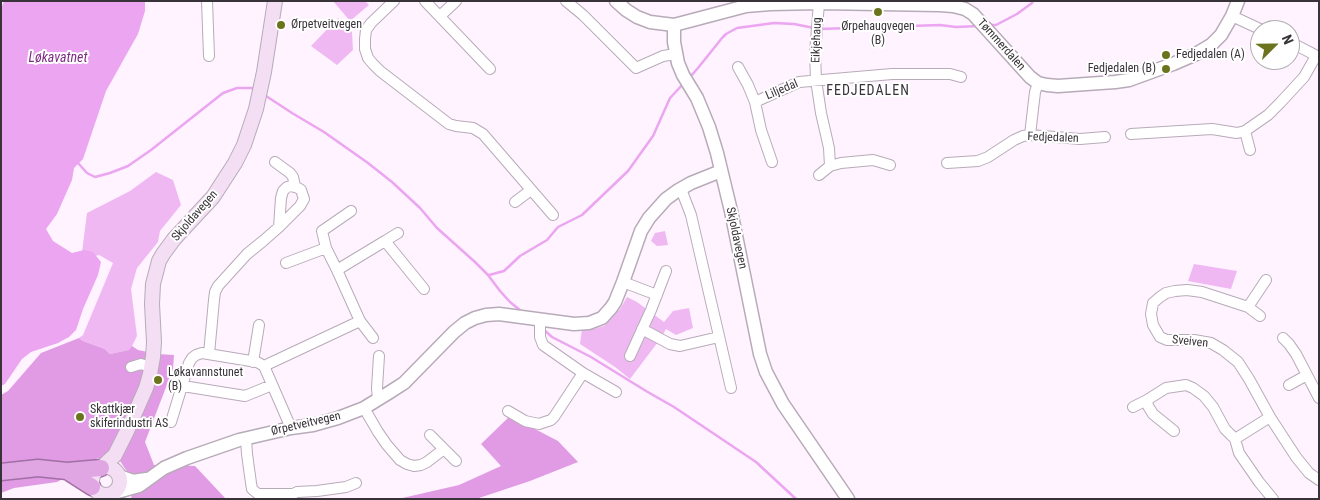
<!DOCTYPE html>
<meta charset="utf-8">
<style>
body{margin:0}
#map{position:relative;width:1320px;height:500px;overflow:hidden;background:#fef3fe;font-family:"Roboto Condensed",sans-serif}
canvas{display:block}
.frame{position:absolute;inset:0;border:2px solid #383338;pointer-events:none}
.north{position:absolute;left:1250px;top:20px;width:50px;height:50px;box-sizing:border-box;background:#fff;border:1px solid #afadaf;border-radius:50%;rotate:67deg;font-size:14px;font-weight:700;line-height:20px;text-align:center;color:#383338}
.north::after{content:'';display:block;margin:auto;width:18px;height:22px;background:#6b731c;clip-path:polygon(50% 0,100% 100%,50% 72%,0 100%)}
</style>
<div id="map">
<canvas width="1320" height="500"></canvas>
<div class="frame"></div>
<div class="north">N</div>
</div>
<script>
const ctx = document.querySelector('canvas').getContext('2d');
ctx.lineJoin = 'round';
function fillPath(path, color) {
  ctx.fillStyle = color;
  ctx.fill(path, 'evenodd');
}
function shape(rows) {
  const path = new Path2D();
  for (const r of rows) {
    if (r.length === 3) {
      path.moveTo(r[0] + r[2], r[1]);
      path.arc(r[0], r[1], r[2], 0, 2 * Math.PI);
      continue;
    }
    path.moveTo(r[0], r[1]);
    for (let i = 2; i < r.length; i += 2) path.lineTo(r[i], r[i + 1]);
  }
  return path;
}
function stroke(path, color, width, dash) {
  ctx.strokeStyle = color;
  ctx.lineWidth = width;
  ctx.lineCap = dash ? 'butt' : 'round';
  ctx.setLineDash(dash || []);
  ctx.stroke(path);
}
function label(font, color, halo, rows, align = 'center') {
  ctx.font = font + ' "Roboto Condensed",sans-serif';
  ctx.lineWidth = 4;
  ctx.setLineDash([]);
  ctx.textBaseline = 'middle';
  ctx.strokeStyle = halo;
  ctx.fillStyle = color;
  for (const [text, x, y, turn = 0] of rows) {
    ctx.save();
    ctx.translate(x, y);
    ctx.rotate((+turn || 0) * Math.PI / 180);
    ctx.textAlign = isNaN(turn) ? turn : align;
    if (halo) ctx.strokeText(text, 0, 0);
    ctx.fillText(text, 0, 0);
    ctx.restore();
  }
}
fillPath(shape([
 [333,1,365,1,369,5,350,21],
 [338,18,352,32,353,50,337,65,311,46],
 [156,172,173,180,181,205,160,231,158,242,137,268,131,289,137,336,130,350,110,354,105,349,83,341,79,338,83,335,113,263,99,255,81,260,87,213,130,191],
 [665,231,668,245,657,246,651,241,655,233],
 [1194,264,1237,271,1231,289,1188,281],
 [627,297,637,302,664,322,673,311,689,308,693,328,676,335,666,329,661,338,630,379,615,367,580,344,582,329,594,329,604,326,620,309]
]), '#f0b8f3');
fillPath(shape([
 [79,338,83,341,105,349,110,354,129,350,132,346,138,350,157,354,174,355,173,369,145,442,154,465,195,466,226,499,131,499,133,487,128,473,120,461,114,458,98,458,88,463,74,473,57,482,14,488,1,493,1,395,8,391,41,353],
 [510,416,558,441,578,462,530,481,476,499,398,499,459,485,501,466,481,444]
]), '#e19be5');
fillPath(shape([
 [4,1,145,1,145,11,138,34,106,91,83,159,74,168,72,180,57,214,46,229,53,241,72,253,84,250,93,252,101,262,98,275,83,309,76,330,69,337,58,343,31,352,22,359,5,384,1,386,1,9]
]), '#eca5f0');
stroke(shape([
 [989,25,996,25,1017,14,1032,3,1033,1],
 [819,29,940,25,956,27,979,26],
 [690,77,698,68,722,38,726,34,737,28,774,23,794,24,814,28],
 [263,94,292,113,324,132,368,163,392,182,420,208,437,228,475,262,488,275,500,291,510,302,521,311],
 [78,163,87,173,95,177,110,173,128,166,151,150,223,93,237,88,255,88],
 [489,275,504,271,520,256,547,240,558,227,582,215,628,171,653,136,670,98,684,83],
 [543,329,552,337,591,357,646,391,674,407,756,462,796,499]
]), '#eca5f0', 2.5);
const minor = shape([
 [207,1,209,56],
 [394,1,371,23,366,30,365,39,365,49,368,58,373,64,380,71,449,124,456,126,473,128,483,134,553,215],
 [425,1,490,69],
 [566,1,583,15,636,68,663,56,676,54],
 [819,3,815,53,816,80,821,113,829,148,830,166],
 [440,16,456,1],
 [1232,16,1262,30],
 [1290,42,1319,57],
 [738,67,748,85,755,102],
 [1245,131,1250,150],
 [1131,134,1212,129,1237,133,1245,131,1268,115,1280,103,1304,77,1316,56],
 [1030,135,1035,92,1038,83],
 [275,162,290,173,293,177,295,186],
 [772,162,761,130,755,102,799,82,892,74,950,74,961,77],
 [947,163,978,161,988,157,1014,140,1023,136,1030,135,1080,139,1105,137],
 [819,175,830,166,841,163,873,160,890,165],
 [681,189,691,215,731,388],
 [515,202,531,190],
 [385,241,398,233],
 [326,248,322,231,351,211],
 [337,270,385,241,424,289],
 [623,282,657,295],
 [1248,307,1266,280],
 [1260,316,1248,307,1202,292,1187,290,1175,291,1166,293,1160,297,1153,303,1151,314,1153,325,1160,337,1167,340,1194,340,1211,343,1223,350,1238,362,1249,379,1270,417,1296,457,1309,473,1319,480],
 [540,320,540,337,543,345,583,373,616,392],
 [360,321,373,338],
 [642,329,670,344,680,346,719,337],
 [1283,338,1289,344,1296,354,1319,398],
 [209,354,214,300,215,292,218,286,247,254,263,241,279,227,300,206,304,199,301,190,298,188,291,186,287,187,283,191,281,198,279,227],
 [630,356,651,310,666,271],
 [253,362,259,325],
 [264,366,360,321,337,270,326,248,286,263],
 [131,367,141,364,151,367],
 [1289,385,1307,375],
 [183,386,245,396,272,385],
 [378,400,377,388,379,356],
 [1133,407,1147,400],
 [364,408,378,432,387,445,400,460,407,464,414,466,421,465,427,462,444,449],
 [508,411,525,421,539,424,551,420,554,417,583,373],
 [1270,417,1235,439,1239,453,1259,482,1273,499],
 [171,422,189,363,192,358,196,355,202,353,257,362,264,366,291,428],
 [1174,431,1153,414,1148,406,1147,400,1166,388,1186,385,1193,388,1204,396,1213,407,1225,429,1235,439],
 [430,435,456,461],
 [246,438,247,454,251,483,252,489,258,494,293,494,297,492,317,491,346,487,356,483]
]);
const tertiary = shape([
 [616,1,626,10,637,17,650,22,674,25,746,6,770,4,819,3,940,5,953,6,965,9,973,14,1030,77,1038,83,1047,85,1058,86,1115,82,1129,80,1173,64,1196,54,1211,45,1221,35,1232,16,1238,1],
 [674,25,674,42,678,63,683,75,697,98,709,127,717,153,731,211,760,354,766,372,783,404,848,499],
 [119,476,133,481,146,479],
 [114,493,139,486,164,468,187,458,239,440,291,428,313,425,338,418,364,408,390,392,404,383,454,332,465,323,475,318,486,315,499,314,574,324,589,323,602,318,611,308,615,302,623,282,641,231,649,218,666,199,677,191,691,183,721,171]
]);
const secondary = shape([
 [106,481,14],
 [102,467,115,455,127,431,146,388,150,374,153,357,154,342,152,304,153,284,159,261,163,254,174,239,213,197,235,163,244,145,256,109,264,72,275,1]
]);
const trunk = shape([
 [67,471,92,487],
 [1,472,38,468,67,471,101,468]
]);
stroke(minor, '#b8abb9', 12);
stroke(tertiary, '#b8abb9', 15);
stroke(secondary, '#b8abb9', 16);
stroke(trunk, '#a06fa3', 19);
stroke(minor, '#fff', 10);
stroke(tertiary, '#fff', 12);
stroke(secondary, '#f3def4', 14);
stroke(trunk, '#e0a6e3', 16);
for (const [x, y, r, color] of [
 [878,12,5,"#6b731c"],
 [281,25,5,"#6b731c"],
 [1166,55,5,"#6b731c"],
 [1166,69,5,"#6b731c"],
 [158,380,5,"#6b731c"],
 [80,417,5,"#6b731c"]
]) {
  const dot = new Path2D();
  dot.arc(x, y, r, 0, 2 * Math.PI);
  ctx.fillStyle = color;
  ctx.fill(dot);
  stroke(dot, '#fff', 2);
}
label('12px', '#383338', '#fff', [
 ["Ørpetveitvegen",291,25],
 ["Ørpehaugvegen",878,27,"center"],
 ["(B)",878,41,"center"],
 ["Fedjedalen (A)",1176,55],
 ["Fedjedalen (B)",1156,69,"right"],
 ["Løkavannstunet",168,373],
 ["(B)",168,387],
 ["Skattkjær",90,410],
 ["skiferindustri AS",90,424]
], 'left');
label('12px', '#383338', '#fff', [
 ["Eikjehaug",817,40,-88],
 ["Tømmerdalen",1001,45,48],
 ["Liljedal",782,90,-23],
 ["Fedjedalen",1053,138,2],
 ["Skjoldavegen",195,216,-49],
 ["Skjoldavegen",736,238,78],
 ["Sveiven",1190,342,6],
 ["Ørpetveitvegen",306,424,-13]
]);
label('italic 14px', '#7d2b83', '#fff', [
 ["Løkavatnet",58,58]
]);
ctx.letterSpacing = '1px';
label('14px', '#383338', '#fff', [
 ["FEDJEDALEN",868,91]
]);
ctx.letterSpacing = '0px';
</script>
